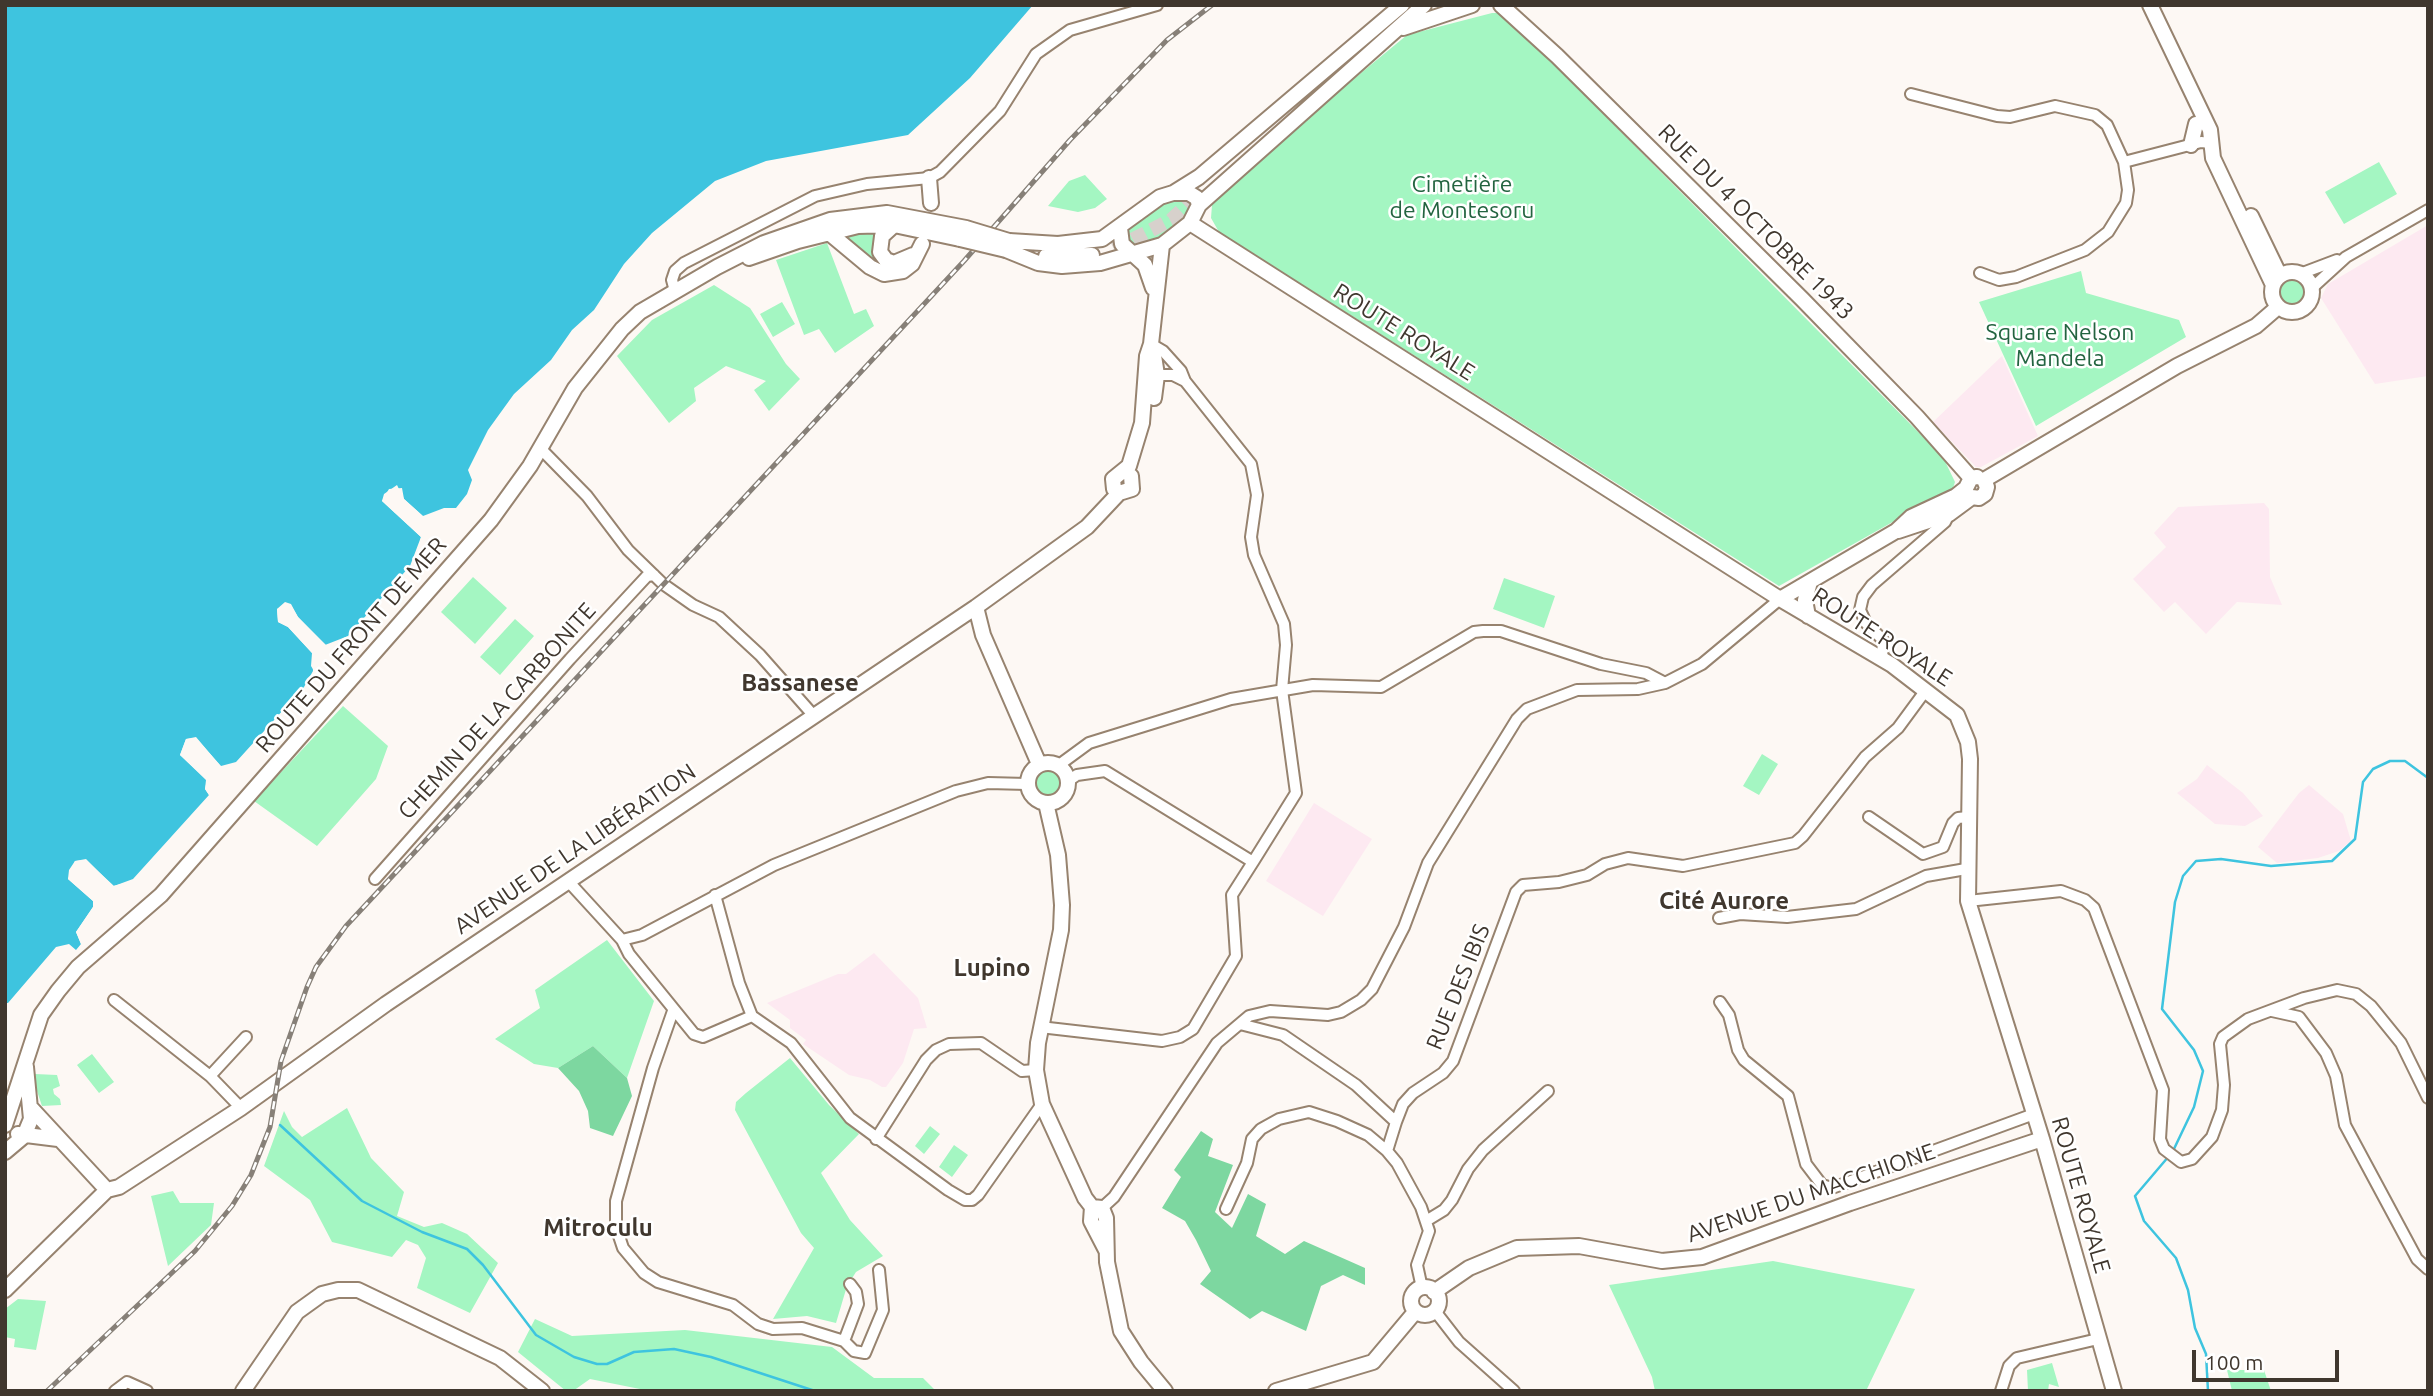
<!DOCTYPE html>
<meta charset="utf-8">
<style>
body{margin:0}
#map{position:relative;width:2433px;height:1396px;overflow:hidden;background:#fdf8f4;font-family:Ubuntu,sans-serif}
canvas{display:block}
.frame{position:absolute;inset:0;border:7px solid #40372e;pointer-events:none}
.scale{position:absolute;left:2192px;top:1350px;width:147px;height:32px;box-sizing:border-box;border:4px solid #40372e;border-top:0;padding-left:9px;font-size:21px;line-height:24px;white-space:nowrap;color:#40372e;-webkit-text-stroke:5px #fff;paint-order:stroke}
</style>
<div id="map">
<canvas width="2433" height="1396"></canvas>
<div class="frame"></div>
<div class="scale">100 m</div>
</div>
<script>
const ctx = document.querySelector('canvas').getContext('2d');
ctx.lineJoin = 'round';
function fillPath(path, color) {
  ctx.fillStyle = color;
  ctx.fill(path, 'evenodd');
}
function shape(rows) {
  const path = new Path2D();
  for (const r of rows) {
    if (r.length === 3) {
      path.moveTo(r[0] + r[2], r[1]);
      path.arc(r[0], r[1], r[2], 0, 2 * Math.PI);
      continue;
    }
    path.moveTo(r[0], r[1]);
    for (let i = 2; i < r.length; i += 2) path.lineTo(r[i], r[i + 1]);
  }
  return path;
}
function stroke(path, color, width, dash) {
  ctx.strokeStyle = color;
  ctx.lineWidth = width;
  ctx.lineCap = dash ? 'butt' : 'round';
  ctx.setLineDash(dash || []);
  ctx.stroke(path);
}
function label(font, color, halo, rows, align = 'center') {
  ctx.font = font + ' Ubuntu,sans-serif';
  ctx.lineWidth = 5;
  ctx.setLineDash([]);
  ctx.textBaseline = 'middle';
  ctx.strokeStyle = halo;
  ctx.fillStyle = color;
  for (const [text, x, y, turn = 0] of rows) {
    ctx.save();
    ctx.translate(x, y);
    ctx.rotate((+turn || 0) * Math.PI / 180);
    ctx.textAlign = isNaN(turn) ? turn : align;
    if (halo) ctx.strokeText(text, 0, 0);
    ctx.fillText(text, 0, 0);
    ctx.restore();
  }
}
fillPath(shape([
 [2428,225,2428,376,2375,384,2321,298,2328,284],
 [2002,356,2038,436,1981,467,1976,467,1933,422],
 [2264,503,2269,509,2270,577,2282,605,2237,602,2206,634,2175,602,2164,612,2133,579,2166,547,2154,533,2178,507],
 [2207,765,2243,793,2263,816,2245,826,2215,824,2177,793,2197,779],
 [2309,785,2343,814,2351,841,2339,851,2318,858,2277,863,2258,847,2299,793],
 [1314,803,1372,839,1323,916,1266,881],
 [874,953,918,998,927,1028,914,1029,903,1063,886,1087,882,1087,870,1080,849,1075,803,1044,806,1040,790,1028,790,1020,767,1003,838,974,846,974]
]), '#fde9f1');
fillPath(shape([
 [1492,13,1500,13,1514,24,1943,457,1955,482,1953,488,1779,586,1219,232,1211,218,1212,205,1264,153,1407,35],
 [2379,162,2397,194,2344,224,2325,192],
 [1085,175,1107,199,1095,208,1078,212,1048,206,1069,181],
 [1177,196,1189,201,1191,206,1186,220,1148,244,1132,246,1126,239,1130,224],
 [877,231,875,257,882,265,875,266,845,235],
 [827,243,854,314,866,309,874,326,835,353,819,329,804,335,776,260],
 [2081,271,2086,293,2179,320,2186,337,2036,426,1979,302],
 [2292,293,13],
 [714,285,750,308,786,364,800,379,769,411,754,390,766,381,726,366,694,388,696,401,669,423,617,356,652,320],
 [782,302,795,324,773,337,760,314],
 [473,577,507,608,475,644,441,612],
 [1504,578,1555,596,1544,628,1493,609],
 [515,619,534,636,500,675,480,657],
 [343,706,388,746,376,779,317,846,254,801],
 [1762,754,1778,764,1759,795,1743,786],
 [1048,783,13],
 [607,940,654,1001,627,1078,593,1046,558,1068,534,1064,495,1039,540,1008,535,990],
 [92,1054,114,1082,99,1093,77,1065],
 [790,1058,829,1105,859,1134,821,1173,850,1220,883,1256,856,1272,847,1286,836,1323,807,1316,773,1319,814,1248,801,1233,735,1110,736,1102,746,1093],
 [35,1074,57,1075,60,1086,53,1089,54,1094,60,1099,61,1105,42,1106,35,1085],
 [347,1108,371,1158,404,1192,397,1216,424,1227,442,1223,467,1234,498,1263,470,1313,417,1288,426,1258,418,1245,406,1240,392,1257,332,1242,310,1200,264,1166,284,1111,292,1127,302,1137],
 [930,1126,940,1134,924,1154,915,1146],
 [954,1145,968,1155,952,1177,939,1167],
 [173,1191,180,1203,214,1203,211,1225,168,1266,151,1196],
 [1773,1261,1915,1289,1866,1391,1655,1391,1652,1377,1609,1285],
 [18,1299,46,1301,36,1350,14,1347,15,1339,5,1337,5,1309],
 [535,1319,572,1336,685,1330,832,1347,874,1378,923,1378,936,1391,650,1391,590,1379,573,1391,566,1391,518,1352],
 [2052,1363,2059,1387,2049,1384,2048,1391,2028,1391,2027,1370],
 [2227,1370,2264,1370,2271,1391,2232,1391]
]), '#a4f6c2');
fillPath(shape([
 [593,1046,627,1078,632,1096,613,1136,590,1128,588,1111,579,1091,558,1068],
 [1201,1131,1213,1139,1208,1156,1233,1165,1215,1212,1232,1228,1248,1194,1266,1204,1256,1236,1285,1254,1304,1241,1365,1268,1365,1285,1343,1275,1321,1286,1306,1331,1262,1311,1250,1319,1200,1284,1211,1271,1196,1240,1185,1221,1162,1208,1181,1177,1174,1170]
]), '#7dd7a0');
fillPath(shape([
 [5,5,1033,5,970,78,908,135,766,161,715,181,652,233,624,264,594,310,572,330,551,360,514,394,488,430,468,470,472,480,467,494,456,508,444,508,423,516,404,499,402,488,389,489,382,501,421,537,410,566,348,636,325,645,298,617,290,604,277,609,278,622,288,627,312,653,313,671,304,687,236,762,221,766,196,738,186,739,180,755,207,780,205,789,209,795,133,879,114,886,86,860,75,861,68,879,93,901,93,907,76,932,81,944,76,950,69,944,56,947,8,1003,5,1003]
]), '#3ec4df');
fillPath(shape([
 [397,485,404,499,426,519,421,519,402,501,397,489,387,496,386,499,424,536,417,558,421,537,382,501,384,494],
 [285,602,291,604,298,617,328,647,323,647,295,619,288,606,281,610,281,619,290,624,315,651,316,674,311,666,312,653,288,627,278,622,277,609],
 [196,737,223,769,209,760,195,741,189,742,184,753,210,778,211,798,205,789,206,780,180,755,186,739],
 [86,859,113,886,137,880,113,889,85,863,77,864,72,877,97,900,96,909,80,933,85,945,81,944,76,932,93,907,93,901,68,879,69,870,75,861]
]), '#fdf8f4');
stroke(shape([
 [280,1125,362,1201,422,1232,467,1249,483,1265,536,1335,574,1357,597,1364,607,1364,634,1352,674,1349,711,1357,815,1391],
 [2173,1151,2194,1107,2203,1071,2194,1050,2162,1009,2175,902,2183,876,2196,861,2221,859,2271,866,2332,861,2355,839,2363,782,2373,769,2390,761,2405,761,2428,778],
 [2169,1156,2135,1196,2144,1221,2176,1258,2188,1290,2195,1328,2206,1354,2208,1391]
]), '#3ec4df', 2.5);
stroke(shape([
 [1114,249,1171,220,1200,193]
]), '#d7d1cc', 14, [14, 7]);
const minor = shape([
 [1911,94,1997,116,2010,117,2055,106,2095,115,2107,125,2124,162,2201,142,2211,143],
 [1980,273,1999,280,2016,277,2085,250,2108,232,2126,203,2128,190,2124,162],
 [2300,274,2337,260],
 [2312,288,2346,257,2428,210],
 [675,291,672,280,675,271,684,263,815,196,867,184,929,178,940,172,1000,111,1036,54,1070,30,1157,5],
 [1151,344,1163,351,1181,371,1185,381,1251,464,1257,495,1251,537,1254,555,1284,624,1286,645,1282,690,1296,793,1253,862],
 [1157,375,1173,375,1185,381],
 [540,448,587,496,628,550,663,584,693,605,719,617,760,655,814,716],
 [1882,659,1883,640,1866,623,1860,610,1863,597,1872,585,1945,522,1949,514],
 [1059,765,1089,743,1231,699,1313,685,1381,687,1474,632,1483,631,1501,631,1601,664,1646,673,1665,683],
 [1869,817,1923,854,1943,847,1953,823,1958,818,1968,817],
 [375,879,570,659,647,576,654,575],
 [568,881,622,940,629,954,694,1034,703,1037,752,1016],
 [715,895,739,983,752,1016,791,1043,850,1118,948,1190,965,1200,972,1200,978,1195,1042,1104],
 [1968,901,2061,891,2085,900,2094,908,2163,1090,2160,1139,2164,1149,2181,1162,2192,1159,2212,1137,2222,1110,2224,1085,2220,1044,2223,1037,2248,1019,2304,998,2337,990,2356,994,2371,1006,2401,1043,2428,1098],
 [1719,918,1740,914,1787,917,1856,909,1926,876,1966,869],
 [622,940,642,935,774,865,956,791,988,783,1027,784],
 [114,1000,210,1076,241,1108],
 [1720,1002,1729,1015,1738,1050,1744,1060,1788,1096,1806,1164,1822,1185,1832,1188,2034,1114],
 [673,1011,653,1068,616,1201,616,1227,623,1248,644,1273,658,1282,733,1305,758,1324,773,1329,802,1328,844,1341],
 [2272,1011,2299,1017,2326,1053,2336,1076,2345,1125,2417,1259,2428,1269],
 [1240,1024,1283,1035,1356,1085,1396,1122,1387,1151],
 [1040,1027,1162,1041,1180,1037,1193,1029,1236,956,1232,895,1253,862,1105,771,1077,775,1068,781],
 [210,1076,246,1037],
 [1396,1122,1403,1104,1413,1093,1443,1073,1453,1061,1516,892,1523,885,1559,882,1587,875,1605,864,1628,858,1683,866,1795,843,1803,836,1865,757,1898,728,1926,690],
 [876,1139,926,1060,936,1050,949,1044,981,1043,1022,1071,1036,1070],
 [1102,1208,1114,1197,1217,1043,1249,1016,1270,1011,1328,1015,1341,1012,1361,1000,1372,989,1404,927,1428,863,1517,719,1527,709,1577,690,1638,689,1665,683,1702,664,1780,599],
 [1226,1209,1247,1163,1252,1139,1261,1129,1279,1119,1309,1112,1337,1121,1368,1135,1387,1151,1397,1163,1421,1207,1429,1231,1417,1265,1422,1288],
 [1426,1221,1444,1210,1452,1200,1468,1169,1483,1150,1548,1091],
 [850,1284,856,1292,858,1304,844,1341,854,1351,865,1353,883,1310,879,1270],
 [1435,1311,1459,1342,1514,1391],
 [115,1391,127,1382,147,1391],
 [2001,1391,2009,1366,2017,1358,2098,1339]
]);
const major = shape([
 [1501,5,1557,56,1802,299,1917,417,1971,478],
 [2150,5,2210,130,2213,158,2273,285],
 [1403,28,1472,5],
 [2191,145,2196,124],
 [929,178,931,203],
 [1175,192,1199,177,1402,5],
 [1199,205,1424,5],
 [2251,216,2280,276],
 [1190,223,1780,599,1892,665,1957,715,1968,742,1970,759,1968,901,2042,1139,2114,1391],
 [894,225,882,236,880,252,886,260,894,263,913,255],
 [1120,228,1122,244,1145,265,1153,288],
 [828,232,870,267,884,274,903,271,912,264,922,244],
 [1006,250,1038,263,1062,266,1100,263,1162,245,1190,223,1199,205,1197,198,1189,193,1173,193,1160,197,1102,239,1058,244,1009,241],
 [1046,256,1092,255],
 [749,258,798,241,858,226,894,225,960,239],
 [2292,292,20],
 [1153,349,1157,375,1154,398],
 [1984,480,2177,366,2256,326,2278,307],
 [1119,493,1114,489,1113,479,1129,466,1142,423,1147,356,1151,344,1162,245],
 [1119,493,1132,489,1131,476],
 [1972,497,1979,498,1985,494,1987,487,1984,480],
 [1898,531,1949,514,1972,497],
 [1780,599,1896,531,1911,517,1956,496,1966,488,1971,478,1977,477],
 [976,607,983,635,1039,764],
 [1808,616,1805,600,1810,582],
 [1048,783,20],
 [1046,803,1058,855,1062,905,1061,930,1038,1043,1036,1070,1042,1104,1085,1198,1092,1207,1102,1208,1106,1218,1107,1262,1121,1331,1141,1362,1165,1391],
 [32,1109,107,1190],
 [5,1125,41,1015,58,991,78,967,161,895,491,520,530,466,575,388,622,329,640,312,717,267,764,243,830,220,887,213,966,228],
 [18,1134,58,1139],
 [5,1152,24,1136,31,1119,26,1067],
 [107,1190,119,1187,241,1108,386,1004,976,607,1087,527,1119,493],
 [1092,1207,1091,1221,1106,1250],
 [1425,1301,14],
 [5,1290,107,1190],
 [1434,1292,1469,1268,1517,1248,1579,1246,1662,1261,1702,1257,1850,1203,2042,1139],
 [243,1391,297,1312,322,1294,338,1290,358,1290,500,1358,542,1391],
 [1276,1391,1373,1362,1415,1312]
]);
stroke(minor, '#97836f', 14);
stroke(major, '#97836f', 18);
stroke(minor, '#fff', 10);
stroke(major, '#fff', 14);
const rail = shape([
 [47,1391,195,1251,232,1206,251,1175,270,1127,281,1061,307,987,316,967,346,926,964,261,1070,140,1167,40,1212,5]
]);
stroke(rail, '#878078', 5);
stroke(rail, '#fff', 2.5, [8]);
const majorBridge = shape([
 [966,228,1009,241],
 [960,239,1006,250]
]);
stroke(majorBridge, '#97836f', 18, []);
stroke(majorBridge, '#fff', 14);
label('23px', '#236440', '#fff', [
 ["Cimetière",1462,184],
 ["de Montesoru",1462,210],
 ["Square Nelson",2060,332],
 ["Mandela",2060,358]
]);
label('23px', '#40372e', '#fff', [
 ["RUE DU 4 OCTOBRE 1943",1756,222,45],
 ["ROUTE ROYALE",1404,332,32],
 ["ROUTE ROYALE",1882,637,33],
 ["ROUTE DU FRONT DE MER",351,645,-49],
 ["CHEMIN DE LA CARBONITE",497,711,-48],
 ["AVENUE DE LA LIBÉRATION",575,849,-34],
 ["RUE DES IBIS",1458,987,-68],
 ["AVENUE DU MACCHIONE",1811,1193,-19],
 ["ROUTE ROYALE",2081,1195,74]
]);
label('bold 24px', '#40372e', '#fff', [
 ["Bassanese",800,683],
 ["Cité Aurore",1724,901],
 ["Lupino",992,968],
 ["Mitroculu",598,1228]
]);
</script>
